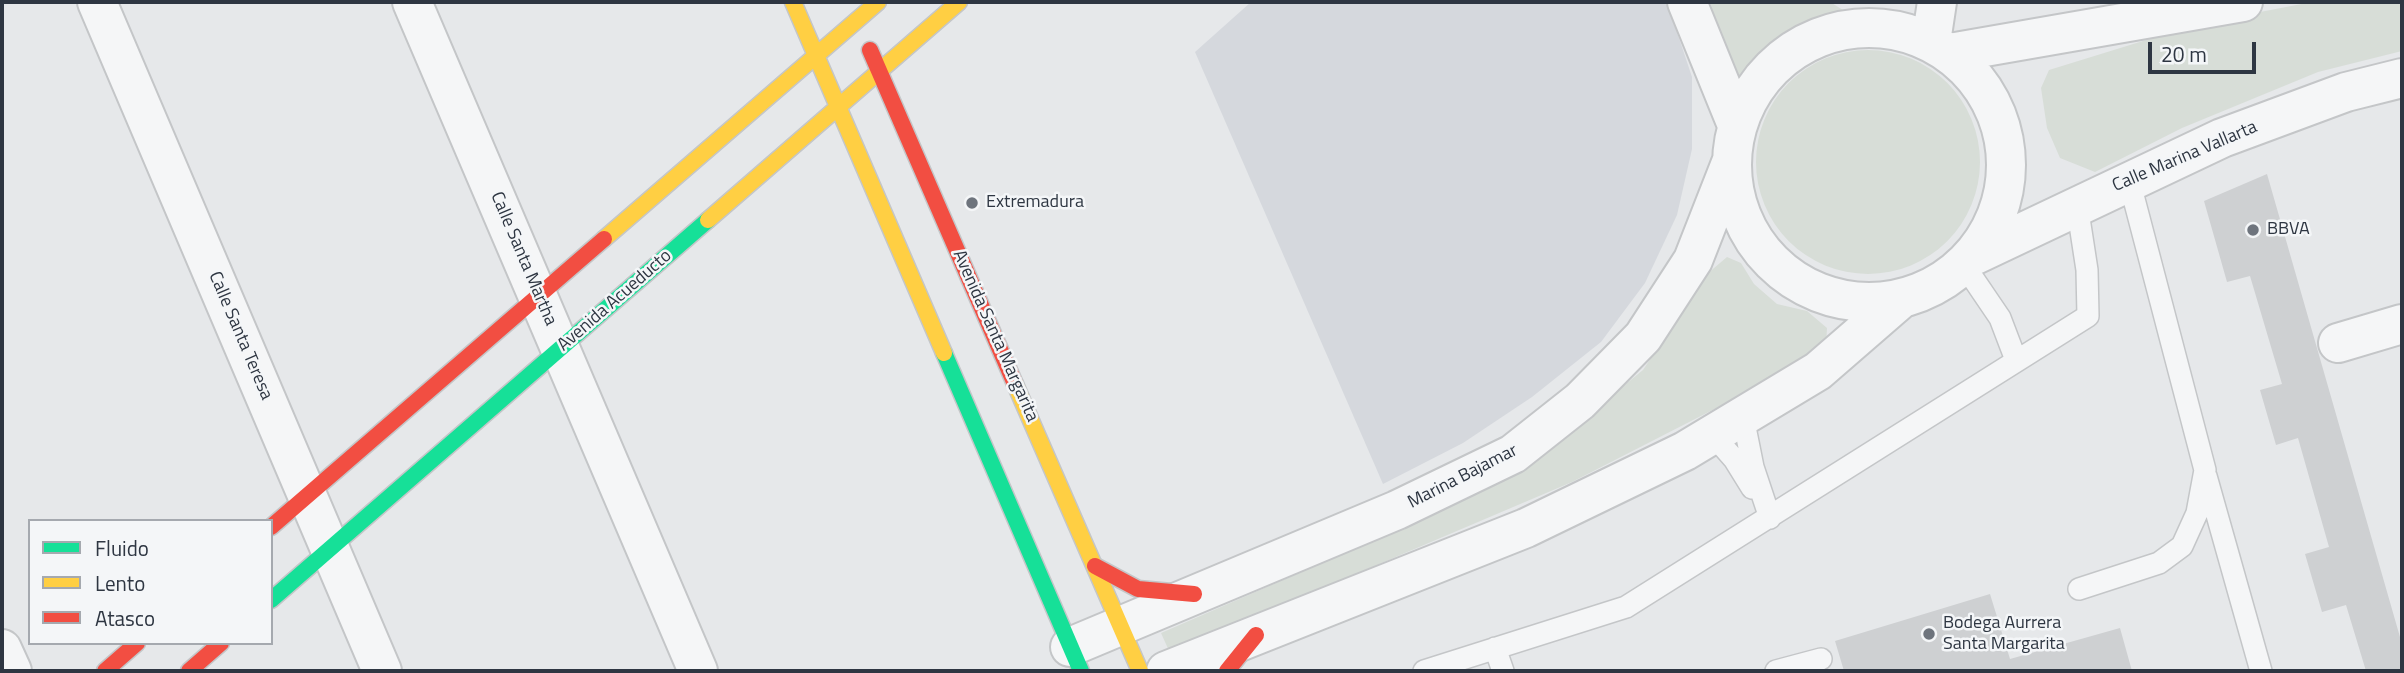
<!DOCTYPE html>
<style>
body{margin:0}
#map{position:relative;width:2404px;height:673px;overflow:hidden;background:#e6e8ea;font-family:"Titillium Web",sans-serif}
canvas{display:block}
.frame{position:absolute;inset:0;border:4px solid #2e3642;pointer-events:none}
.legend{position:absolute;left:28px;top:519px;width:245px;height:126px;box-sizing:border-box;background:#f4f6f8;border:2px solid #a5a9af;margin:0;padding:9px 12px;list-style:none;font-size:21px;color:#2e3642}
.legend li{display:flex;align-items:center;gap:14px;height:35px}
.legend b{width:35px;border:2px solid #a5a9af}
.scale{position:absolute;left:2148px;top:42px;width:108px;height:32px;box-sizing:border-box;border:4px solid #2e3642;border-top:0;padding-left:9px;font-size:21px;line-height:24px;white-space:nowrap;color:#2e3642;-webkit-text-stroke:5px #f4f6f8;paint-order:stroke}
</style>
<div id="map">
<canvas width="2404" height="673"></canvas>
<div class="frame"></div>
<ul class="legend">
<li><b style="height:9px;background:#16e098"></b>Fluido</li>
<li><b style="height:9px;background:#ffcf43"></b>Lento</li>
<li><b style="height:9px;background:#f24e42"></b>Atasco</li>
</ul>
<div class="scale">20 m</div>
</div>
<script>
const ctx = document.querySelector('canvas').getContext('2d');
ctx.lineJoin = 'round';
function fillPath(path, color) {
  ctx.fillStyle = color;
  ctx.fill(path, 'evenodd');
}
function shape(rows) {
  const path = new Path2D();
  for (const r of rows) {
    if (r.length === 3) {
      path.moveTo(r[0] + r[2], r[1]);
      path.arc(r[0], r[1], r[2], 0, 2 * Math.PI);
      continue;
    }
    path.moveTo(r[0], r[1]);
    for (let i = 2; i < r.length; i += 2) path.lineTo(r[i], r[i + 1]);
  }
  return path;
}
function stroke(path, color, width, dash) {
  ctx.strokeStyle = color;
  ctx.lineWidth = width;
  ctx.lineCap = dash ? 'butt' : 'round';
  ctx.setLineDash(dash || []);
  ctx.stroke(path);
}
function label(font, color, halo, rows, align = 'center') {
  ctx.font = font + ' "Titillium Web",sans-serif';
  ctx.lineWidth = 5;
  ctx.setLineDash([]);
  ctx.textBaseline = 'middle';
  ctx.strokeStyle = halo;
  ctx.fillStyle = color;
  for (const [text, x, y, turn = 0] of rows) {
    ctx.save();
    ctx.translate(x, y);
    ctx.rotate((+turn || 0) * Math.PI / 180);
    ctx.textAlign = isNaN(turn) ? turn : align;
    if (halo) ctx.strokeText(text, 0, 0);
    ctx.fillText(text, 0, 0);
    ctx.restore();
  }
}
fillPath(shape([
 [1251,2,1667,2,1692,77,1692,149,1677,215,1645,283,1601,342,1532,397,1463,443,1383,484,1195,52]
]), '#d5d8dd');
fillPath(shape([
 [1710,2,1830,2,1856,18,1802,34,1769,57,1739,99],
 [2312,2,2402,2,2402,51,2318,72,2182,128,2095,172,2060,158,2047,128,2041,88,2049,70,2198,24],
 [1868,162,112],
 [1727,257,1741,263,1754,284,1777,304,1807,311,1827,328,1826,346,1736,398,1572,482,1170,653,1161,633,1322,563,1528,464,1643,370,1707,274]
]), '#d7ddd7');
fillPath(shape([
 [2267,174,2402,644,2402,671,2366,671,2346,605,2322,612,2305,554,2329,547,2298,438,2276,445,2260,390,2282,384,2250,276,2227,282,2204,201],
 [1990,594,2010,659,2120,628,2132,671,1844,671,1835,641]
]), '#ced0d2');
const lane = shape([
 [1964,265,2000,318,2016,360],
 [1743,417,1753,467,1770,518],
 [1712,434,1734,459,1752,488],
 [2206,476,2261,671],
 [2079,589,2159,563,2182,546,2197,513,2205,470,2129,180],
 [1495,648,1503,671],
 [1424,671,1626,607,2088,316,2087,270,2077,205],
 [1776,671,1821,659]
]);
const street = shape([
 [97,2,382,671],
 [412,2,698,671],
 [1687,2,1737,125],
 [1869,165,137],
 [1931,42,1937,2],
 [1950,53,2243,2],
 [1975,255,2222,138,2346,92,2402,78],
 [2338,343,2402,324],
 [1070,647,1397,510,1513,454,1580,401,1643,337,1693,260,1731,163],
 [2,649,12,671],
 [1166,671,1526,528,1685,451,1818,371,1901,299]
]);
const fast = shape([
 [944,353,1081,671],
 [271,600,708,220]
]);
const slow = shape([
 [793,2,944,353],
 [708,220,959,2],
 [604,239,878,2],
 [1015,384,1140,671]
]);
const jam = shape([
 [870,50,1015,384],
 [271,527,604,239],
 [1095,566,1138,589,1194,594],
 [105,671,137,643],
 [189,671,221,643],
 [1227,671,1256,635]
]);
stroke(lane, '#c4c6c8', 24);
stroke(street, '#c4c6c8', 42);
stroke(fast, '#c4c6c8', 19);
stroke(slow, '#c4c6c8', 19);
stroke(jam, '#c4c6c8', 19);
stroke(lane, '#f5f6f7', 21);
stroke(street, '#f5f6f7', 38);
stroke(fast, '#16e098', 16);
stroke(slow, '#ffcf43', 16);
stroke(jam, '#f24e42', 16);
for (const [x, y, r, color] of [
 [972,203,7,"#6e747d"],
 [2253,230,7,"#6e747d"],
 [1929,634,7,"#6e747d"]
]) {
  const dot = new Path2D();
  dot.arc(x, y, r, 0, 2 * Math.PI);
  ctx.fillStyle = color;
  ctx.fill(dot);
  stroke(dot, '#f4f6f8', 2.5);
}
label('18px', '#2e3642', '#f4f6f8', [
 ["Calle Marina Vallarta",2185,157,-23],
 ["Calle Santa Martha",523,259,67],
 ["Avenida Acueducto",615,301,-41],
 ["Calle Santa Teresa",240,336,67],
 ["Avenida Santa Margarita",995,336,66],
 ["Marina Bajamar",1463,477,-27]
]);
label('18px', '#2e3642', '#f4f6f8', [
 ["Extremadura",986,203],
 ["BBVA",2267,230],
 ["Bodega Aurrera",1943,624],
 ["Santa Margarita",1943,645]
], 'left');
</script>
